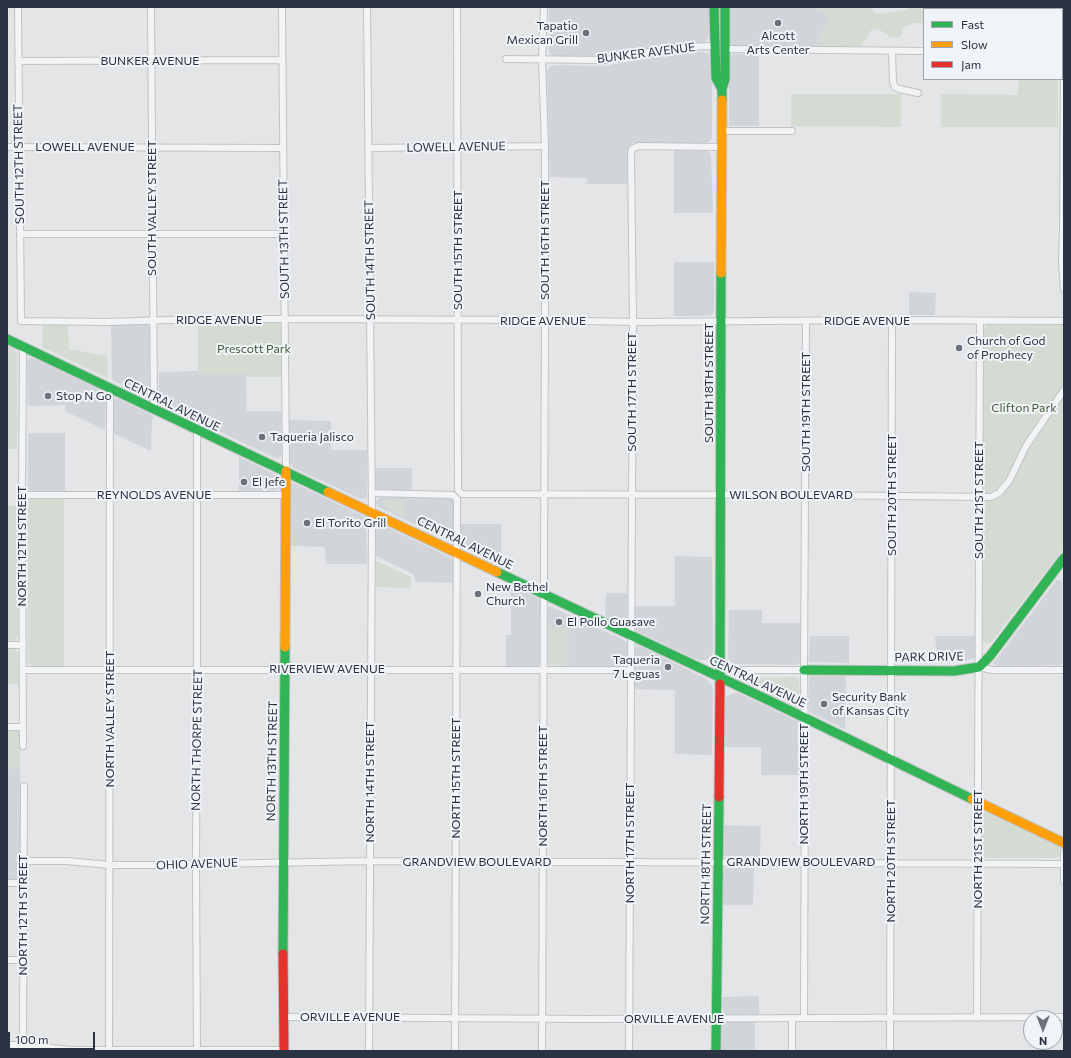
<!DOCTYPE html>
<style>
body{margin:0}
#map{position:relative;width:1071px;height:1058px;overflow:hidden;background:#e3e5e7;font-family:Commissioner,sans-serif}
canvas{display:block}
.frame{position:absolute;inset:0;border:8px solid #2a3341;pointer-events:none}
.legend{position:absolute;left:923px;top:8px;width:140px;height:72px;box-sizing:border-box;background:#f0f3f7;border:1px solid #a1a6ae;margin:0;padding:5px 7px;list-style:none;font-size:12px;color:#2a3341}
.legend li{display:flex;align-items:center;gap:8px;height:20px}
.legend b{width:20px;border:1px solid #a1a6ae}
.north{position:absolute;left:1023px;top:1010px;width:40px;height:40px;box-sizing:border-box;background:#f0f3f7;border:1px solid #a1a6ae;border-radius:50%;rotate:180deg;font-size:11px;font-weight:700;line-height:16px;text-align:center;color:#2a3341}
.north::after{content:'';display:block;margin:auto;width:14px;height:18px;background:#6b717b;clip-path:polygon(50% 0,100% 100%,50% 72%,0 100%)}
.scale{position:absolute;left:8px;top:1032px;width:87px;height:18px;box-sizing:border-box;border:2px solid #2a3341;border-top:0;padding-left:5px;font-size:12px;line-height:14px;white-space:nowrap;color:#2a3341;-webkit-text-stroke:3px #f0f3f7;paint-order:stroke}
</style>
<div id="map">
<canvas width="1071" height="1058"></canvas>
<div class="frame"></div>
<ul class="legend">
<li><b style="height:5px;background:#30b455"></b>Fast</li>
<li><b style="height:5px;background:#ff9f0a"></b>Slow</li>
<li><b style="height:5px;background:#e5322d"></b>Jam</li>
</ul>
<div class="north">N</div>
<div class="scale">100 m</div>
</div>
<script>
const ctx = document.querySelector('canvas').getContext('2d');
ctx.lineJoin = 'round';
function fillPath(path, color) {
  ctx.fillStyle = color;
  ctx.fill(path, 'evenodd');
}
function shape(rows) {
  const path = new Path2D();
  for (const r of rows) {
    path.moveTo(r[0], r[1]);
    for (let i = 2; i < r.length; i += 2) path.lineTo(r[i], r[i + 1]);
  }
  return path;
}
function stroke(path, color, width, dash) {
  ctx.strokeStyle = color;
  ctx.lineWidth = width;
  ctx.lineCap = dash ? 'butt' : 'round';
  ctx.setLineDash(dash || []);
  ctx.stroke(path);
}
function label(font, color, halo, rows, align = 'center') {
  ctx.font = font + ' Commissioner,sans-serif';
  ctx.lineWidth = 4;
  ctx.setLineDash([]);
  ctx.textBaseline = 'middle';
  ctx.strokeStyle = halo;
  ctx.fillStyle = color;
  for (const [text, x, y, turn = 0] of rows) {
    ctx.save();
    ctx.translate(x, y);
    ctx.rotate((+turn || 0) * Math.PI / 180);
    ctx.textAlign = isNaN(turn) ? turn : align;
    if (halo) ctx.strokeText(text, 0, 0);
    ctx.fillText(text, 0, 0);
    ctx.restore();
  }
}
fillPath(shape([
 [549,7,709,7,709,35,706,41,701,43,678,43,605,57,556,57,551,55,549,49],
 [728,7,817,7,818,10,827,13,830,20,818,37,817,47,733,47,729,46],
 [697,51,707,53,711,57,712,63,712,137,710,141,705,143,633,143,629,146,627,153,627,184,587,184,587,178,550,177,547,71,551,66,557,65,605,66,676,52],
 [759,53,759,126,729,126,729,62,730,57,733,54],
 [674,150,708,151,711,155,713,213,674,213],
 [674,262,714,262,714,312,710,316,674,316],
 [909,292,936,293,935,315,909,315],
 [111,324,149,324,150,326,150,395,148,396,144,395,112,380],
 [29,358,33,358,105,392,106,398,105,430,65,411,65,405,28,406,27,361],
 [198,371,199,374,246,374,247,411,281,411,282,453,279,459,275,458,161,404,159,401,159,372],
 [117,398,154,416,152,421,151,451,113,433,113,403,114,400],
 [288,420,331,421,331,450,367,450,367,498,361,499,294,468,291,465,289,462],
 [28,433,65,433,65,492,32,491,28,489],
 [239,457,279,476,280,482,279,490,239,492],
 [375,468,412,468,412,491,375,490],
 [293,483,296,484,365,517,366,520,367,564,326,564,325,547,291,546,291,485],
 [384,497,452,499,453,501,453,537,452,539,446,539,378,507,376,504,377,500,379,498],
 [380,524,452,558,454,561,453,583,416,582,413,574,376,556,376,529,378,525],
 [461,524,501,524,501,566,463,547,461,543],
 [675,556,712,557,713,652,711,656,707,660,698,660,636,631,635,627,635,606,675,606],
 [1057,580,1060,580,1062,581,1062,664,1060,665,997,666,994,665,994,662],
 [511,586,539,599,541,604,540,663,538,666,506,666,506,635,511,635],
 [606,593,627,593,627,623,626,625,605,616],
 [549,607,552,607,624,640,628,645,627,664,626,666,569,666,569,630,547,626,547,610],
 [729,610,762,610,762,623,802,623,802,661,797,665,733,664,729,660,728,656],
 [810,636,849,636,849,663,811,662,809,661],
 [935,636,976,636,976,657,966,661,937,663],
 [638,646,642,647,708,680,711,684,713,688,712,755,675,754,675,690,634,689,635,649],
 [811,676,846,676,845,729,811,713,809,709,809,678],
 [738,693,799,722,801,729,801,775,761,775,761,747,723,747,724,701,725,697,729,695],
 [7,769,20,769,20,878,17,880,7,880],
 [723,825,761,826,760,857,726,856,724,855,722,851],
 [727,868,754,868,753,905,722,905,723,872,725,869],
 [759,996,759,1015,727,1015,724,1014,723,1011,721,997],
 [755,1021,755,1051,722,1051,722,1025,725,1022]
]), '#d1d5da');
fillPath(shape([
 [817,7,871,7,874,13,884,14,905,10,911,7,957,7,958,9,924,9,924,23,915,23,903,27,900,37,891,38,882,31,872,29,860,47,817,47,818,37,830,20,827,13,818,10],
 [1019,79,1058,79,1058,127,941,127,941,94,1018,95],
 [791,94,901,94,901,127,791,126],
 [198,323,279,323,281,324,281,377,246,377,246,374,198,374],
 [43,324,68,324,69,349,107,356,108,378,42,347],
 [987,325,1064,325,1064,548,993,640,990,643,987,644,984,643,982,641,983,329],
 [7,345,14,349,17,354,17,449,7,449],
 [29,499,64,499,64,666,34,666,28,663,27,505,27,501],
 [383,500,405,500,405,517,384,505],
 [7,506,18,506,18,635,15,640,7,643],
 [376,561,409,576,411,578,411,588,376,587],
 [547,626,569,630,569,666,549,665,547,663],
 [7,649,14,649,18,653,19,685,7,684],
 [794,677,798,678,799,681,800,701,798,703,795,705,792,704,747,682,745,680,747,678],
 [7,731,18,731,20,734,20,769,7,769],
 [982,812,985,812,1059,846,1061,849,1060,856,1053,858,986,858,984,857,981,850,981,814]
]), '#d4dbd3');
const street = shape([
 [18,7,21,321,109,322,199,319,284,319,545,320,633,322,892,320,1064,321],
 [151,7,154,409],
 [282,7,286,471],
 [367,7,372,513,369,1051],
 [457,7,458,490,462,494,806,495,991,497,999,493,1009,481,1026,446,1064,390],
 [726,49,924,51],
 [892,51,893,82,895,87,899,89,918,93],
 [1064,51,1063,229,1062,262,1064,289],
 [506,59,605,60,677,47,715,46],
 [18,61,282,60],
 [721,131,792,131],
 [7,147,283,148],
 [368,148,545,146],
 [20,234,283,234],
 [23,346,22,495,23,746],
 [372,493,453,495,457,499,455,1051],
 [22,495,285,495],
 [7,645,23,645],
 [979,667,992,670,1064,670],
 [23,670,630,670],
 [741,670,804,670],
 [7,727,23,727],
 [1064,853,1064,881],
 [23,861,67,861,109,865,153,865,371,861,1064,864],
 [7,883,23,883],
 [7,960,23,960],
 [284,1017,586,1019,1064,1017],
 [792,1018,792,1051],
 [804,1018,805,751,804,670,806,321],
 [977,1018,980,321],
 [7,1045,23,1045,70,1050,284,1050],
 [23,1045,24,786],
 [109,1050,110,388],
 [197,1050,196,865,197,670,197,430],
 [542,1051,545,320,545,146,542,60,544,7],
 [629,1051,633,322,631,155,632,149,639,146,721,147],
 [890,1051,892,320]
]);
const fast = shape([
 [714,7,716,78,722,89],
 [722,100,722,89,725,79,725,7],
 [7,339,328,492],
 [497,572,768,700,972,799],
 [804,670,954,671,979,667,990,656,1064,558],
 [720,684,721,273],
 [283,954,285,647],
 [716,1051,719,797]
]);
const slow = shape([
 [721,273,722,100],
 [328,492,497,572],
 [285,647,286,471],
 [972,799,1064,843]
]);
const jam = shape([
 [719,797,720,684],
 [283,954,284,1051]
]);
stroke(street, '#c1c3c5', 8);
stroke(fast, '#c1c3c5', 11);
stroke(slow, '#c1c3c5', 11);
stroke(jam, '#c1c3c5', 11);
stroke(street, '#f2f3f5', 6);
stroke(fast, '#30b455', 9);
stroke(slow, '#ff9f0a', 9);
stroke(jam, '#e5322d', 9);
for (const [x, y, r, color] of [
 [778,23,4,"#6b717b"],
 [586,33,4,"#6b717b"],
 [959,348,4,"#6b717b"],
 [48,396,4,"#6b717b"],
 [262,437,4,"#6b717b"],
 [244,482,4,"#6b717b"],
 [307,523,4,"#6b717b"],
 [478,594,4,"#6b717b"],
 [559,622,4,"#6b717b"],
 [668,667,4,"#6b717b"],
 [824,704,4,"#6b717b"]
]) {
  const dot = new Path2D();
  dot.arc(x, y, r, 0, 2 * Math.PI);
  ctx.fillStyle = color;
  ctx.fill(dot);
  stroke(dot, '#f0f3f7', 1.5);
}
label('12px', '#2a3341', '#f0f3f7', [
 ["Tapatio",578,26,"right"],
 ["Mexican Grill",578,40,"right"],
 ["Alcott",778,36,"center"],
 ["Arts Center",778,50,"center"],
 ["Church of God",967,341],
 ["of Prophecy",967,355],
 ["Stop N Go",56,396],
 ["Taqueria Jalisco",270,437],
 ["El Jefe",252,482],
 ["El Torito Grill",315,523],
 ["New Bethel",486,587],
 ["Church",486,601],
 ["El Pollo Guasave",567,622],
 ["Taqueria",660,660,"right"],
 ["7 Leguas",660,674,"right"],
 ["Security Bank",832,697],
 ["of Kansas City",832,711]
], 'left');
label('12px', '#2a3341', '#f0f3f7', [
 ["BUNKER AVENUE",646,53,-7],
 ["BUNKER AVENUE",150,61],
 ["LOWELL AVENUE",85,147],
 ["LOWELL AVENUE",456,147,-1],
 ["SOUTH 12TH STREET",19,164,-91],
 ["SOUTH VALLEY STREET",152,208,-90],
 ["SOUTH 13TH STREET",284,239,-91],
 ["SOUTH 16TH STREET",545,240,-90],
 ["SOUTH 15TH STREET",458,250,-90],
 ["SOUTH 14TH STREET",370,260,-91],
 ["RIDGE AVENUE",219,320],
 ["RIDGE AVENUE",543,321],
 ["RIDGE AVENUE",867,321],
 ["SOUTH 18TH STREET",709,383,-90],
 ["SOUTH 17TH STREET",632,392,-90],
 ["CENTRAL AVENUE",172,405,26],
 ["SOUTH 19TH STREET",806,412,-90],
 ["REYNOLDS AVENUE",154,495],
 ["WILSON BOULEVARD",791,495],
 ["SOUTH 20TH STREET",892,495,-90],
 ["SOUTH 21ST STREET",979,500,-90],
 ["CENTRAL AVENUE",465,543,26],
 ["NORTH 12TH STREET",22,546,-90],
 ["PARK DRIVE",929,657,-1],
 ["RIVERVIEW AVENUE",327,669],
 ["CENTRAL AVENUE",758,682,25],
 ["NORTH VALLEY STREET",110,719,-90],
 ["NORTH THORPE STREET",197,740,-89],
 ["NORTH 13TH STREET",272,761,-89],
 ["NORTH 15TH STREET",456,778,-90],
 ["NORTH 14TH STREET",370,782,-90],
 ["NORTH 19TH STREET",804,784,-90],
 ["NORTH 16TH STREET",543,786,-90],
 ["NORTH 17TH STREET",630,843,-90],
 ["NORTH 21ST STREET",978,849,-90],
 ["NORTH 20TH STREET",891,861,-90],
 ["GRANDVIEW BOULEVARD",477,862],
 ["GRANDVIEW BOULEVARD",801,862],
 ["OHIO AVENUE",197,864,-2],
 ["NORTH 18TH STREET",706,864,-89],
 ["NORTH 12TH STREET",23,915,-90],
 ["ORVILLE AVENUE",350,1017],
 ["ORVILLE AVENUE",674,1019]
]);
label('12px', '#405c37', '#f0f3f7', [
 ["Prescott Park",254,349],
 ["Clifton Park",1024,408]
]);
</script>
